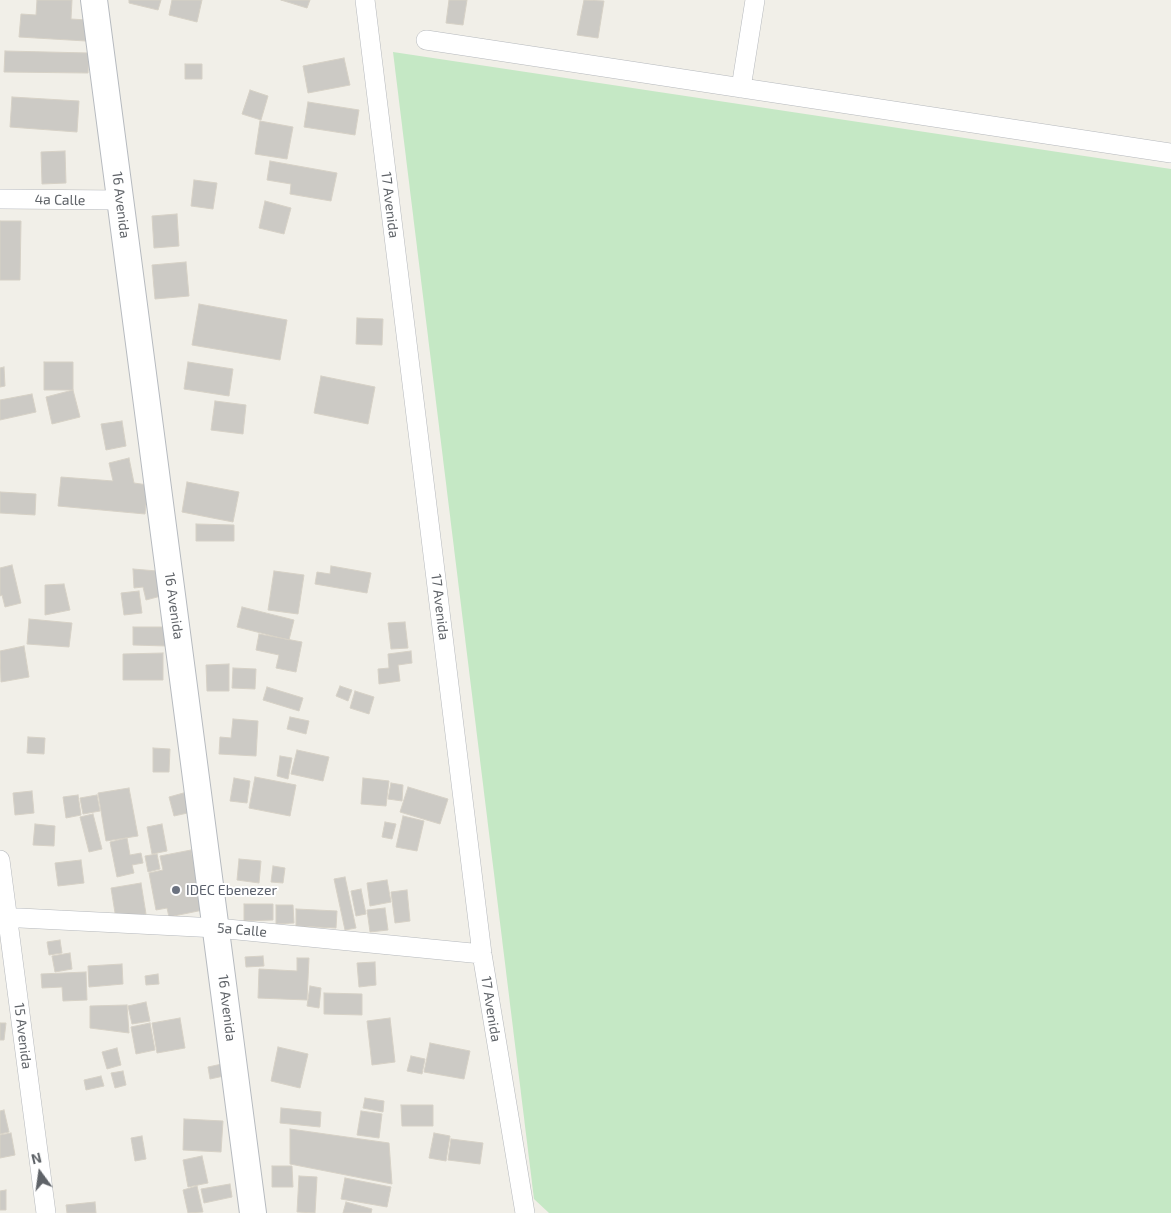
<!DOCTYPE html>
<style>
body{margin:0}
#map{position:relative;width:1171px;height:1213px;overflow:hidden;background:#f1efe8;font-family:"Exo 2",sans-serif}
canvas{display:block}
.north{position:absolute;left:15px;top:1148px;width:50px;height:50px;-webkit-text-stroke:4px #fff;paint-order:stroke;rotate:346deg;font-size:14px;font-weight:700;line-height:20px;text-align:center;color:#5f6368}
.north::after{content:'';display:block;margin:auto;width:18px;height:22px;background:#5f6368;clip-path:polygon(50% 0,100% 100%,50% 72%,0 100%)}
</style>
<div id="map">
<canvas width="1171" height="1213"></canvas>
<div class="north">N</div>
</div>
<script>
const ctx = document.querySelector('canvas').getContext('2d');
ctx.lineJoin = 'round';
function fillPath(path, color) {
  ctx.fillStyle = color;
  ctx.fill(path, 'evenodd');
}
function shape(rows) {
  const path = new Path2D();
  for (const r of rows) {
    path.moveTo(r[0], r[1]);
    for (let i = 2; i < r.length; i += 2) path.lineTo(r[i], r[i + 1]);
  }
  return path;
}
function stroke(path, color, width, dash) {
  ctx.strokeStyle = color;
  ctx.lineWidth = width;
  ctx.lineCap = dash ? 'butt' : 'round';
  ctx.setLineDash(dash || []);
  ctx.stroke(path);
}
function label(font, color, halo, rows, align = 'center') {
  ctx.font = font + ' "Exo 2",sans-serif';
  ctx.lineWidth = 4;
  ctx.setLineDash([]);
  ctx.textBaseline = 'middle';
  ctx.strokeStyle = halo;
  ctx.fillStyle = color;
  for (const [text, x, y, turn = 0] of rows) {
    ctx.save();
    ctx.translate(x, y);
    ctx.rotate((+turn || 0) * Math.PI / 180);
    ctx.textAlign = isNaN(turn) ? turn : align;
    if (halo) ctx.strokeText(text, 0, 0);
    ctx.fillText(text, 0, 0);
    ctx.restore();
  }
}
fillPath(shape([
 [393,52,1171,169,1171,1213,549,1213,534,1199]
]), '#c5e8c5');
const building = shape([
 [37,0,72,0,71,19,87,20,86,41,19,37,21,14,36,15,37,0],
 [129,0,161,0,158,10,129,3,129,0],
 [172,0,202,0,197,22,169,15,172,0],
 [281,0,310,0,307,8,281,0],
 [449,0,467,0,463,25,446,23,449,0],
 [584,0,604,1,598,38,577,35,584,0],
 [5,51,89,53,88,73,4,72,5,51],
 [344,58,350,85,308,93,303,66,344,58],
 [185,64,202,64,202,79,185,79,185,64],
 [250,90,268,96,261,120,242,114,250,90],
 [12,97,79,101,77,132,10,127,12,97],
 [308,102,359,110,355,135,304,127,308,102],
 [260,121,293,127,287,159,255,154,260,121],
 [65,151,66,183,42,184,41,152,65,151],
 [270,161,337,173,331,201,290,194,291,184,267,180,270,161],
 [194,180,217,183,213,209,191,206,194,180],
 [265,201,291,208,284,234,259,228,265,201],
 [177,214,179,246,154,248,152,216,177,214],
 [0,221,21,221,20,280,0,280,0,221],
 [186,262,189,296,155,299,152,265,186,262],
 [199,304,287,320,280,360,192,345,199,304],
 [357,318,383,319,382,345,356,344,357,318],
 [44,362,73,362,73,390,44,390,44,362],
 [188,362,233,369,229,396,184,389,188,362],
 [4,367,5,386,0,387,0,368,4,367],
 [321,376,375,387,368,424,314,413,321,376],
 [73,390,80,417,52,424,46,397,73,390],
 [32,394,36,412,0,420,0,400,32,394],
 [215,401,246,405,243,434,211,430,215,401],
 [122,421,126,446,106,450,101,424,122,421],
 [129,458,134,483,148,485,145,514,58,506,61,477,113,481,109,463,129,458],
 [187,482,239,492,233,522,182,512,187,482],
 [0,492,36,494,35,515,0,513,0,492],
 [196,524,234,525,234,541,196,541,196,524],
 [12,565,21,603,5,607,2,595,0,596,0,568,12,565],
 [331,566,371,573,367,593,315,584,317,572,330,574,331,566],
 [133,569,157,571,161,596,146,600,143,587,134,588,133,569],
 [274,571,304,575,298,614,268,610,274,571],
 [64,584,70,610,45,615,45,585,64,584],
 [139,591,142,613,124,615,121,593,139,591],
 [242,607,294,620,289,640,237,627,242,607],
 [29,619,72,623,69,647,27,644,29,619],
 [405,622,408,648,391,649,388,623,405,622],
 [133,627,166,627,166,646,133,645,133,627],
 [259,634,302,642,296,672,276,668,279,655,256,650,259,634],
 [24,646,29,677,1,682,0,651,24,646],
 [411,651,412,663,398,665,400,681,379,684,378,669,389,668,388,654,411,651],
 [163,653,163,680,123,680,123,654,163,653],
 [229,664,229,691,207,691,206,665,229,664],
 [233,668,256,669,255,689,232,688,233,668],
 [340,686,352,690,348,701,336,696,340,686],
 [267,687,303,698,299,711,263,700,267,687],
 [355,691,374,697,369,714,350,708,355,691],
 [290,717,309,721,306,734,287,729,290,717],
 [233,719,258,721,256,756,219,754,220,737,231,738,233,719],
 [28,737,45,738,44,754,27,753,28,737],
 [153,748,170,749,169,772,153,772,153,748],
 [297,750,329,757,323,781,291,774,297,750],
 [280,756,292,758,288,779,277,776,280,756],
 [255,777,296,785,290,816,249,808,255,777],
 [234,778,250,781,247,803,230,801,234,778],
 [363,778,389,781,386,806,361,804,363,778],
 [391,783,403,785,402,801,388,799,391,783],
 [408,787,448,799,440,824,400,812,408,787],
 [129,788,138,836,106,841,98,793,129,788],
 [32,791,34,813,15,815,13,793,32,791],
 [187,792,192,812,174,816,169,797,187,792],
 [78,795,81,815,66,818,63,797,78,795],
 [97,795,100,811,83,814,80,798,97,795],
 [93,814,102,849,89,852,80,817,93,814],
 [403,816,424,821,417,851,396,847,403,816],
 [385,822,396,824,392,839,382,837,385,822],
 [35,824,55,826,54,846,33,845,35,824],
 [162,824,167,851,152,854,147,827,162,824],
 [127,838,130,855,141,853,143,863,132,865,134,873,117,877,110,842,127,838],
 [191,850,203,910,169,917,167,908,156,910,149,873,163,870,160,856,191,850],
 [157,854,160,869,148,872,145,856,157,854],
 [239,859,261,861,259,883,237,880,239,859],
 [81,860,84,883,58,886,55,863,81,860],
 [273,866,285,868,283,883,271,882,273,866],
 [345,877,356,928,345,930,334,879,345,877],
 [387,880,391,902,370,906,367,883,387,880],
 [141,883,146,914,116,919,111,888,141,883],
 [361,889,366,914,356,916,351,891,361,889],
 [407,890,410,921,395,923,391,892,407,890],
 [244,904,273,904,273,920,244,921,244,904],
 [276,905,293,905,294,923,276,924,276,905],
 [385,908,388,930,370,932,367,910,385,908],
 [296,909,337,911,336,928,296,926,296,909],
 [60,940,62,953,49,955,47,942,60,940],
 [70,953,72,969,55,972,52,956,70,953],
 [263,956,264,966,246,967,245,957,263,956],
 [297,958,309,958,307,1000,258,998,259,969,297,971,297,958],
 [375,962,376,985,359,987,357,963,375,962],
 [122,964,123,984,89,987,88,966,122,964],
 [86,972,87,1000,63,1001,62,987,42,988,41,974,86,972],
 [158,974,159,984,146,985,145,976,158,974],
 [310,986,321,988,319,1008,307,1006,310,986],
 [324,993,362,994,362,1015,324,1014,324,993],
 [146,1002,150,1021,132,1024,128,1006,146,1002],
 [127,1005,129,1033,90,1028,90,1006,127,1005],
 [180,1018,185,1048,157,1053,152,1023,180,1018],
 [390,1018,395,1062,372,1065,367,1021,390,1018],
 [0,1023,6,1023,4,1040,0,1040,0,1023],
 [150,1023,155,1050,136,1054,131,1027,150,1023],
 [430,1043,470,1051,464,1079,424,1072,430,1043],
 [278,1047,308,1054,300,1088,271,1081,278,1047],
 [117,1048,121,1065,107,1069,102,1052,117,1048],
 [411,1056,425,1059,422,1074,407,1071,411,1056],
 [222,1064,224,1076,210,1079,208,1067,222,1064],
 [123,1071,126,1085,115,1088,111,1073,123,1071],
 [101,1076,104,1086,86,1090,84,1080,101,1076],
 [365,1098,384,1101,383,1112,363,1108,365,1098],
 [401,1105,433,1105,433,1126,402,1126,401,1105],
 [281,1108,321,1112,320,1127,280,1123,281,1108],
 [4,1110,9,1132,0,1134,0,1111,4,1110],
 [361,1111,382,1114,379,1138,357,1135,361,1111],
 [184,1119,223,1121,221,1152,183,1150,184,1119],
 [290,1129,389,1143,392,1184,290,1164,290,1129],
 [11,1133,15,1155,0,1158,0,1135,11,1133],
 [434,1133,450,1136,446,1161,429,1158,434,1133],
 [142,1136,146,1159,135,1161,131,1138,142,1136],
 [451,1139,483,1143,480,1164,448,1160,451,1139],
 [202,1156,208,1183,188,1187,183,1160,202,1156],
 [272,1166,292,1166,293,1187,272,1187,272,1166],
 [299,1176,317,1177,315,1213,297,1212,299,1176],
 [345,1178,391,1187,387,1207,341,1199,345,1178],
 [230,1184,232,1197,204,1203,201,1189,230,1184],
 [197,1186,203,1212,188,1213,183,1190,197,1186],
 [6,1190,6,1210,0,1210,0,1191,6,1190],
 [95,1202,96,1213,67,1213,66,1205,95,1202],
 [346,1202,372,1209,371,1213,343,1213,346,1202]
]);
fillPath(building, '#cccac5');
stroke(building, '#d6d1c6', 1);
const minor = shape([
 [365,0,482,954,525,1213],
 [426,40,1171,153],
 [741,88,755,0],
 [0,199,120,200],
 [0,860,46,1213],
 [0,917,217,928,482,954]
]);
const secondary = shape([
 [94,0,253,1213]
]);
stroke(minor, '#b5b8bc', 20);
stroke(secondary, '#b6babf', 28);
stroke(minor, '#fff', 19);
stroke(secondary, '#fff', 26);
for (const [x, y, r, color] of [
 [176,890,5,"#6b7280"]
]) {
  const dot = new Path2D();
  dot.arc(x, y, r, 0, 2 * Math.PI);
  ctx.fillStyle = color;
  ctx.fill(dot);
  stroke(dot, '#fff', 2);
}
label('14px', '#5f6368', '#fff', [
 ["4a Calle",60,200,1],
 ["16 Avenida",121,205,83],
 ["17 Avenida",390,205,83],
 ["16 Avenida",174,606,82],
 ["17 Avenida",440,607,83],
 ["5a Calle",242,930,5],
 ["16 Avenida",227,1008,83],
 ["17 Avenida",491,1009,81],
 ["15 Avenida",23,1036,83]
]);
label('14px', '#5b616d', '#fff', [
 ["IDEC Ebenezer",186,890]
], 'left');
</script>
